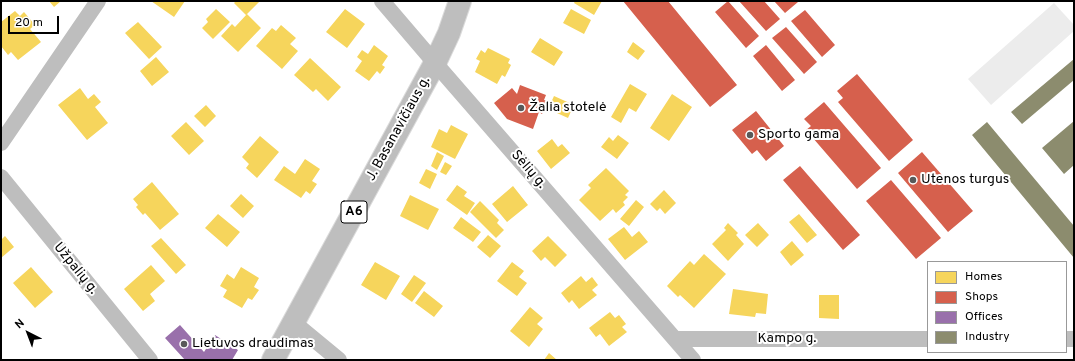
<!DOCTYPE html>
<meta charset="utf-8">
<style>
body{margin:0}
#map{position:relative;width:1075px;height:361px;overflow:hidden;background:#fff;font-family:Overpass,sans-serif}
canvas{display:block}
.frame{position:absolute;inset:0;border:2px solid #000;pointer-events:none}
.legend{position:absolute;left:927px;top:261px;width:140px;height:92px;box-sizing:border-box;background:#fff;border:1px solid #999;margin:0;padding:5px 7px;list-style:none;font-size:12px;color:#000}
.legend li{display:flex;align-items:center;gap:8px;height:20px}
.legend b{width:20px;border:1px solid #999}
.north{position:absolute;left:8px;top:313px;width:40px;height:40px;-webkit-text-stroke:3px #fff;paint-order:stroke;rotate:318deg;font-size:11px;font-weight:700;line-height:16px;text-align:center;color:#000}
.north::after{content:'';display:block;margin:auto;width:14px;height:18px;background:#000;clip-path:polygon(50% 0,100% 100%,50% 72%,0 100%)}
.scale{position:absolute;left:8px;top:16px;width:51px;height:18px;box-sizing:border-box;border:2px solid #000;border-top:0;padding-left:5px;font-size:12px;line-height:14px;white-space:nowrap;color:#000;-webkit-text-stroke:3px #fff;paint-order:stroke}
</style>
<div id="map">
<canvas width="1075" height="361"></canvas>
<div class="frame"></div>
<ul class="legend">
<li><b style="height:11px;background:#f6d55c"></b>Homes</li>
<li><b style="height:11px;background:#d6604d"></b>Shops</li>
<li><b style="height:11px;background:#9970ab"></b>Offices</li>
<li><b style="height:11px;background:#8c8c6e"></b>Industry</li>
</ul>
<div class="north">N</div>
<div class="scale">20 m</div>
</div>
<script>
const ctx = document.querySelector('canvas').getContext('2d');
ctx.lineJoin = 'round';
function fillPath(path, color) {
  ctx.fillStyle = color;
  ctx.fill(path, 'evenodd');
}
function shape(rows) {
  const path = new Path2D();
  for (const r of rows) {
    path.moveTo(r[0], r[1]);
    for (let i = 2; i < r.length; i += 2) path.lineTo(r[i], r[i + 1]);
  }
  return path;
}
function stroke(path, color, width, dash) {
  ctx.strokeStyle = color;
  ctx.lineWidth = width;
  ctx.lineCap = dash ? 'butt' : 'round';
  ctx.setLineDash(dash || []);
  ctx.stroke(path);
}
function label(font, color, halo, rows, align = 'center') {
  ctx.font = font + ' Overpass,sans-serif';
  ctx.lineWidth = 4;
  ctx.setLineDash([]);
  ctx.textBaseline = 'middle';
  ctx.strokeStyle = halo;
  ctx.fillStyle = color;
  for (const [text, x, y, turn = 0] of rows) {
    ctx.save();
    ctx.translate(x, y);
    ctx.rotate((+turn || 0) * Math.PI / 180);
    ctx.textAlign = isNaN(turn) ? turn : align;
    if (halo) ctx.strokeText(text, 0, 0);
    ctx.fillText(text, 0, 0);
    ctx.restore();
  }
}
fillPath(shape([
 [1054,3,1074,25,1074,31,991,105,968,79]
]), '#ececec');
fillPath(shape([
 [49,1,61,1,54,7],
 [151,1,185,1,174,17],
 [236,1,260,1,246,15,234,3],
 [575,1,602,1,594,15,574,3],
 [216,9,230,22,213,39,202,28,208,22,206,19],
 [345,9,365,24,347,48,326,32],
 [571,9,591,20,584,34,563,23],
 [15,11,20,16,24,12,35,25,30,29,41,42,18,60,11,52,8,55,1,46,1,22],
 [247,14,261,28,238,52,221,36,232,24,235,27],
 [138,22,162,47,149,59,125,33],
 [281,25,296,38,290,44,298,51,282,69,256,46,272,28,276,31],
 [540,38,563,52,554,66,531,52],
 [633,42,645,51,638,60,627,52],
 [374,45,388,56,382,65,385,67,380,74,377,71,369,81,355,71,362,61,357,57,362,50,368,54],
 [488,48,510,59,508,63,511,65,505,77,502,75,497,84,475,72,480,61,476,59,481,50,485,53],
 [156,57,169,72,152,86,140,71],
 [310,58,341,87,328,101,316,89,313,92,294,75],
 [630,84,647,94,636,112,629,108,621,123,611,117],
 [80,88,88,99,94,94,101,102,95,107,108,123,87,140,58,105],
 [672,94,692,107,669,141,650,128],
 [554,96,574,105,568,118,548,109],
 [206,105,216,116,205,127,194,116],
 [186,122,204,141,189,155,171,136],
 [451,125,468,134,455,159,431,147,439,129,447,133],
 [618,135,629,143,617,159,601,147,609,137,613,141],
 [260,136,279,152,257,178,246,168,249,164,242,157],
 [552,139,558,147,562,144,570,153,551,169,537,151],
 [437,152,444,156,437,170,431,166],
 [305,159,320,169,312,181,317,184,310,194,306,191,301,198,274,180,284,166,295,174],
 [445,162,452,166,446,175,440,172],
 [606,168,629,191,625,195,628,197,623,202,625,205,616,213,613,209,600,221,579,200,591,188,588,185],
 [426,169,437,174,430,189,419,183],
 [152,182,179,214,160,230,145,213,143,215,136,207,138,205,133,199],
 [457,185,467,192,464,196,475,203,467,215,446,200],
 [513,186,528,205,507,222,492,204],
 [664,190,676,203,665,214,660,208,657,211,650,204],
 [241,194,254,206,243,218,230,206],
 [410,195,439,209,428,230,400,216],
 [636,200,644,207,629,226,620,219],
 [480,201,499,220,497,223,504,230,496,238,470,212],
 [218,214,240,232,227,247,205,228],
 [799,214,817,235,807,243,789,222],
 [461,217,481,232,473,242,453,228],
 [728,223,738,233,736,235,744,244,728,261,712,244,726,230,724,228],
 [758,223,769,235,757,247,745,235],
 [624,227,632,237,639,231,648,242,625,260,608,239],
 [488,235,501,246,490,258,477,247],
 [5,236,14,247,1,258,1,240],
 [548,236,567,255,555,267,545,257,541,261,532,251],
 [161,238,186,265,176,274,151,246],
 [792,241,804,255,791,266,780,252],
 [704,254,726,274,694,308,680,295,678,297,667,286,690,261,694,265],
 [375,262,400,276,386,300,361,285],
 [512,262,524,271,519,277,527,283,517,296,497,281],
 [151,265,165,281,150,294,155,301,143,311,124,289],
 [31,267,53,292,35,308,13,283],
 [241,267,259,278,254,287,259,290,252,300,248,298,242,308,223,297,227,290,220,286,227,274,234,279],
 [414,275,426,283,412,302,401,294],
 [581,276,586,282,592,277,598,285,592,290,597,295,579,309,572,300,569,303,561,293],
 [733,289,768,294,766,314,756,313,755,317,729,314],
 [424,291,443,306,434,317,415,303],
 [819,295,839,295,839,319,819,318],
 [530,307,543,318,537,324,543,329,529,347,510,331],
 [610,312,615,318,619,315,626,324,622,327,627,332,609,346,600,334,596,337,589,328],
 [549,353,557,360,544,360]
]), '#f6d55c');
fillPath(shape([
 [623,1,668,1,737,85,710,107],
 [728,1,759,36,746,48,715,12],
 [739,1,764,1,780,19,766,31],
 [774,1,797,1,798,2,785,13],
 [805,10,835,45,822,57,791,21],
 [786,27,817,62,804,74,772,38],
 [766,45,795,80,782,91,753,56],
 [857,74,913,140,889,161,838,102,843,98,837,91],
 [520,85,546,95,544,100,547,101,542,114,539,112,533,129,507,119,494,103,512,88,517,94],
 [824,102,881,168,857,189,806,130,811,126,804,119],
 [756,111,784,146,766,161,757,150,752,154,732,130],
 [922,152,973,211,948,232,898,173],
 [800,166,860,235,843,250,783,180],
 [891,180,941,238,916,259,866,201]
]), '#d6604d');
fillPath(shape([
 [180,325,204,352,215,335,238,350,232,360,185,360,165,338]
]), '#9970ab');
fillPath(shape([
 [1074,59,1074,80,1022,124,1011,112],
 [1074,121,1074,165,1064,174,1042,148],
 [987,122,1074,226,1074,258,972,135]
]), '#8c8c6e');
const primary = shape([
 [273,360,435,63,449,33,460,1]
]);
stroke(primary, '#dbdbdb', 24);
stroke(shape([
 [382,1,435,63,693,360],
 [1,143,98,1],
 [1,177,150,360],
 [293,322,339,360],
 [675,339,928,339],
 [1066,339,1074,339]
]), '#bebebe', 16);
stroke(primary, '#bebebe', 22);
for (const [x, y, r, color] of [
 [521,108,4,"#595959"],
 [750,135,4,"#595959"],
 [913,180,4,"#595959"],
 [184,344,4,"#595959"]
]) {
  const dot = new Path2D();
  dot.arc(x, y, r, 0, 2 * Math.PI);
  ctx.fillStyle = color;
  ctx.fill(dot);
  stroke(dot, '#fff', 1.5);
}
for (const [x, y, w] of [
 [354,212,26]
]) {
  const box = new Path2D();
  box.roundRect(x - w / 2, y - 11, w, 22, 3);
  ctx.fillStyle = '#fff';
  ctx.fill(box);
  stroke(box, '#000', 1);
}
label('bold 13px', '#000', null, [
 ["A6",354,212]
]);
label('14px', '#000', '#fff', [
 ["Žalia stotelė",529,108],
 ["Sporto gama",758,135],
 ["Utenos turgus",921,180],
 ["Lietuvos draudimas",192,344]
], 'left');
label('14px', '#000', '#fff', [
 ["J. Basanavičiaus g.",399,129,-61],
 ["Sėlių g.",528,170,49],
 ["Užpalių g.",75,269,51],
 ["Kampo g.",787,339]
]);
</script>
